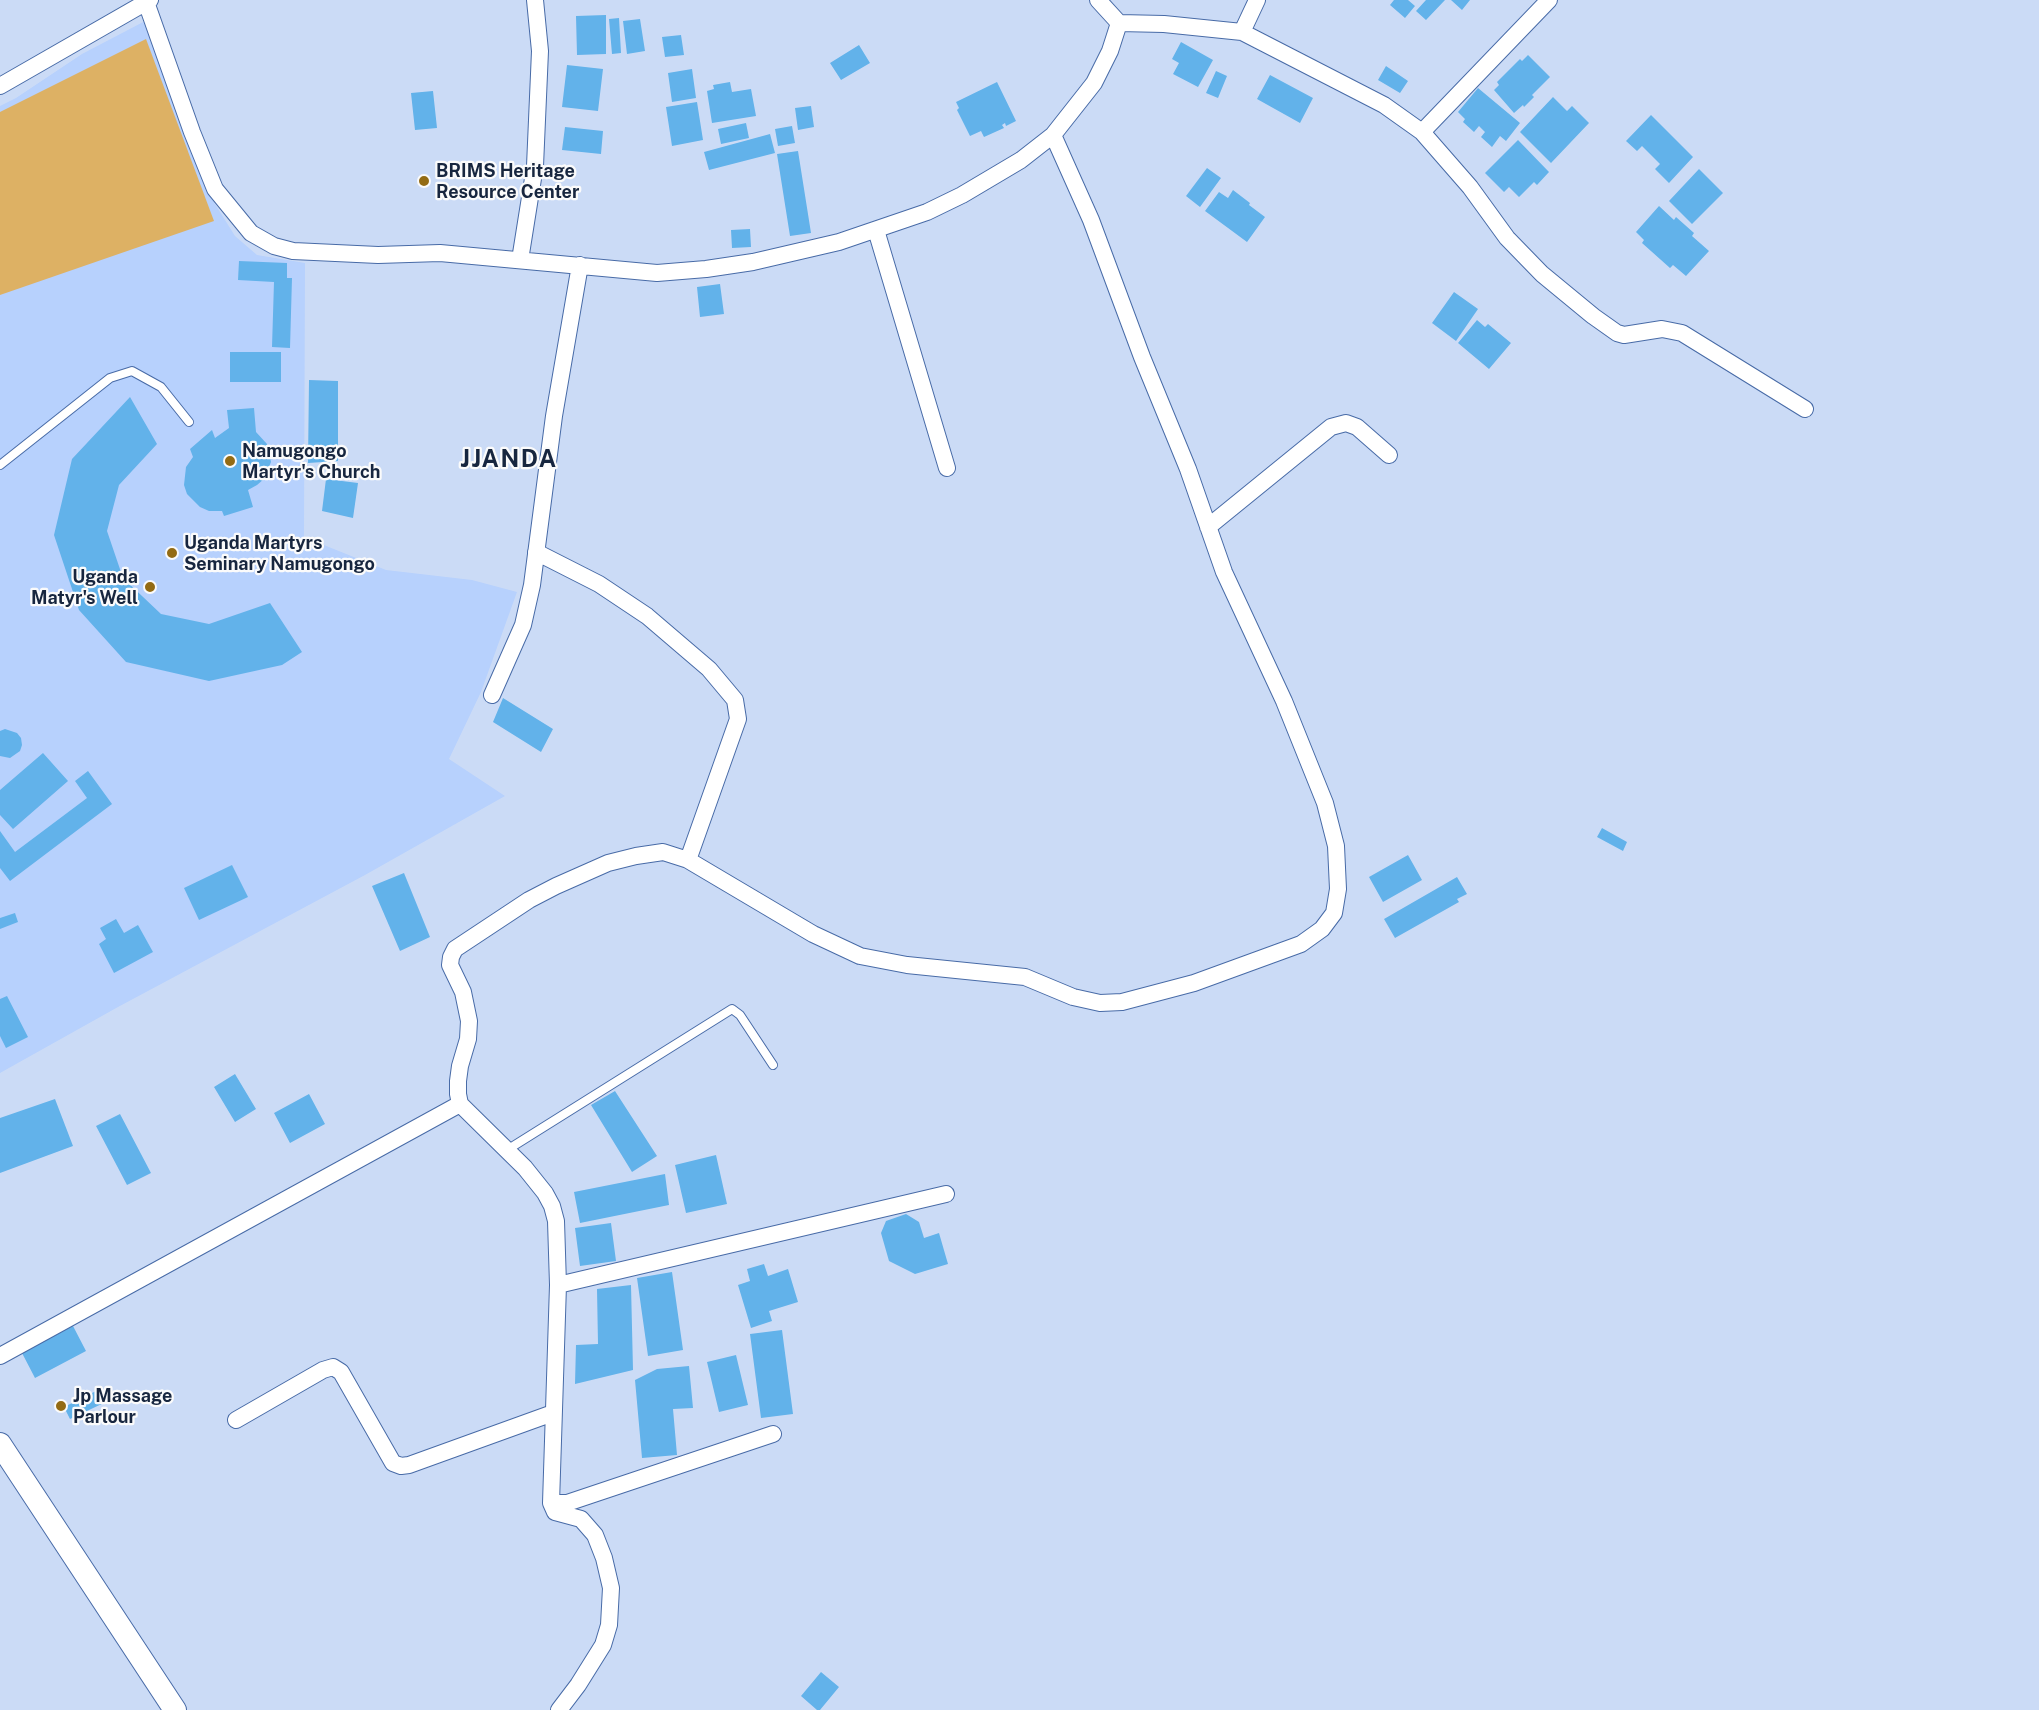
<!DOCTYPE html>
<style>
body{margin:0}
canvas{display:block;background:#cbdbf6}
</style>
<canvas width="2039" height="1710"></canvas>
<script>
const ctx = document.querySelector('canvas').getContext('2d');
ctx.lineJoin = 'round';
function fillPath(path, color) {
  ctx.fillStyle = color;
  ctx.fill(path, 'evenodd');
}
function shape(rows) {
  const path = new Path2D();
  for (const r of rows) {
    path.moveTo(r[0], r[1]);
    for (let i = 2; i < r.length; i += 2) path.lineTo(r[i], r[i + 1]);
  }
  return path;
}
function stroke(path, color, width, dash) {
  ctx.strokeStyle = color;
  ctx.lineWidth = width;
  ctx.lineCap = dash ? 'butt' : 'round';
  ctx.setLineDash(dash || []);
  ctx.stroke(path);
}
function label(font, color, halo, rows, align = 'center') {
  ctx.font = font + ' "Public Sans",sans-serif';
  ctx.lineWidth = 4.5;
  ctx.setLineDash([]);
  ctx.textBaseline = 'middle';
  ctx.strokeStyle = halo;
  ctx.fillStyle = color;
  for (const [text, x, y, turn = 0] of rows) {
    ctx.save();
    ctx.translate(x, y);
    ctx.rotate((+turn || 0) * Math.PI / 180);
    ctx.textAlign = isNaN(turn) ? turn : align;
    if (halo) ctx.strokeText(text, 0, 0);
    ctx.fillText(text, 0, 0);
    ctx.restore();
  }
}
fillPath(shape([
 [147,20,210,196,235,236,257,255,305,263,304,537,386,570,472,580,517,592,481,692,449,759,505,796,365,875,118,1007,0,1073,0,106,16,98,82,54]
]), '#b7d1fd');
fillPath(shape([
 [146,39,214,221,0,295,0,112]
]), '#ddb164');
fillPath(shape([
 [1394,0,1408,0,1415,6,1405,18,1390,5],
 [1426,0,1445,0,1426,20,1416,11],
 [1451,0,1470,0,1462,10],
 [606,15,606,54,577,55,576,16],
 [619,18,621,53,612,54,609,19],
 [640,19,645,51,627,54,623,21],
 [681,35,684,55,665,57,662,37],
 [1181,42,1213,60,1198,87,1173,74,1179,63,1172,59],
 [859,45,870,63,841,80,830,63],
 [1528,55,1550,77,1532,95,1534,97,1524,107,1523,105,1514,113,1494,90,1499,85,1497,82,1520,59,1522,61],
 [567,65,603,69,598,111,562,107],
 [1386,66,1408,81,1400,93,1378,80],
 [692,69,696,98,672,102,668,73],
 [1216,71,1227,76,1218,98,1206,93],
 [1270,75,1313,98,1300,123,1257,99],
 [730,82,732,92,751,89,756,116,712,123,707,91,714,89,713,85],
 [997,82,1016,121,1006,126,1005,123,1002,125,1004,128,984,137,981,131,970,136,957,110,959,108,956,102],
 [1478,88,1520,123,1506,141,1500,136,1492,147,1481,137,1485,132,1479,126,1474,132,1463,122,1465,119,1458,112],
 [433,91,437,128,415,130,411,93],
 [1553,97,1567,111,1572,106,1589,123,1551,163,1520,132],
 [697,102,703,140,672,146,666,107],
 [811,106,814,127,798,130,795,108],
 [1651,115,1693,157,1669,183,1655,169,1660,164,1642,146,1637,151,1626,141],
 [746,123,749,138,721,144,718,129],
 [792,126,795,143,778,146,775,129],
 [565,127,603,131,601,154,562,150],
 [770,134,775,153,709,170,704,152],
 [1518,140,1549,172,1537,185,1534,182,1519,197,1509,187,1504,192,1485,173],
 [798,151,811,233,790,236,777,154],
 [1207,168,1221,178,1200,207,1186,196],
 [1699,169,1723,193,1692,224,1669,201],
 [1233,190,1250,203,1249,205,1265,217,1247,242,1205,211,1219,192,1228,198],
 [1659,206,1674,220,1676,217,1694,233,1692,236,1709,251,1686,276,1673,265,1670,268,1642,243,1644,240,1636,232],
 [750,229,751,247,732,248,731,230],
 [239,261,287,263,287,278,292,278,290,348,272,347,274,282,238,280],
 [720,284,724,314,700,317,697,287],
 [1454,292,1478,309,1456,341,1432,323],
 [1477,320,1485,327,1488,324,1511,343,1489,369,1458,343],
 [230,352,281,352,281,382,230,382],
 [309,380,338,381,338,461,308,463],
 [130,397,157,444,119,485,107,531,123,578,161,614,209,624,270,603,302,652,282,665,209,681,126,662,79,610,54,535,72,459],
 [254,408,256,432,267,444,271,462,264,479,257,485,248,490,253,507,224,516,222,511,209,511,200,507,187,494,184,485,186,467,193,457,190,449,212,430,215,438,229,428,227,410],
 [326,479,358,483,353,518,322,511],
 [503,698,553,729,541,752,493,722],
 [5,729,17,733,21,738,22,745,20,751,10,758,0,756,0,731],
 [43,753,68,781,13,829,0,815,0,790],
 [88,771,112,804,10,881,0,868,0,831,15,852,87,798,75,781],
 [1602,828,1627,842,1623,851,1597,837],
 [1408,855,1422,880,1383,902,1369,877],
 [232,865,248,897,199,920,184,888],
 [404,873,430,937,400,951,372,886],
 [1457,877,1467,894,1457,899,1459,902,1395,938,1384,919],
 [15,913,18,922,0,929,0,918],
 [116,919,124,933,138,925,153,952,114,973,99,944,106,939,100,928],
 [7,996,28,1037,6,1048,0,1036,0,999],
 [235,1074,256,1109,235,1122,214,1087],
 [615,1091,657,1156,632,1172,591,1105],
 [309,1094,325,1124,290,1143,274,1113],
 [55,1099,73,1146,0,1173,0,1118],
 [120,1114,151,1173,127,1185,96,1126],
 [716,1155,727,1204,686,1213,675,1165],
 [665,1174,669,1205,580,1223,574,1192],
 [906,1214,919,1222,924,1238,939,1233,948,1264,915,1274,889,1261,881,1233,886,1221],
 [611,1223,616,1261,580,1266,575,1228],
 [764,1264,768,1276,788,1269,798,1302,769,1311,772,1321,751,1328,738,1285,750,1281,747,1269],
 [672,1272,683,1350,648,1356,637,1278],
 [631,1285,633,1370,575,1384,576,1345,598,1344,597,1289],
 [73,1326,86,1351,35,1378,22,1353],
 [782,1330,793,1414,761,1418,750,1334],
 [736,1355,748,1405,719,1412,707,1362],
 [689,1366,693,1408,673,1409,677,1455,642,1458,635,1380,657,1369],
 [102,1388,108,1401,70,1419,64,1407],
 [821,1672,839,1687,820,1710,817,1710,801,1696]
]), '#62b2ea');
const lane = shape([
 [0,465,110,378,132,371,161,387,189,422],
 [507,1150,732,1009,740,1015,773,1065]
]);
const street = shape([
 [146,2,192,132,215,189,251,233,274,246,293,251,378,255,440,253,657,273,706,269,753,262,839,242,927,212,962,195,1021,160,1053,135,1094,83,1110,51,1119,23,1098,0],
 [1119,23,1164,24,1242,32,1384,105,1422,132,1470,187,1507,238,1542,274,1593,316,1617,333,1624,335,1662,329,1682,333,1805,409],
 [1242,32,1257,0],
 [0,86,150,0],
 [1422,132,1549,0],
 [876,230,947,468],
 [520,260,535,166,540,51,535,0],
 [1208,527,1331,427,1346,423,1357,427,1389,455],
 [536,552,599,584,647,616,709,669,735,700,738,719,688,860],
 [492,695,523,625,532,585,554,416,580,265],
 [558,1285,946,1194],
 [0,1356,460,1104],
 [236,1420,323,1370,333,1367,341,1372,393,1463,401,1466,409,1465,553,1413],
 [551,1503,567,1503,773,1434],
 [559,1710,578,1685,603,1645,609,1625,611,1588,604,1558,595,1535,581,1519,555,1512,551,1503,558,1285,556,1221,552,1206,545,1193,525,1168,460,1104,458,1094,458,1081,460,1066,468,1039,469,1021,463,992,450,965,451,957,455,949,529,900,556,886,608,863,636,856,663,852,688,860,813,934,860,956,907,965,1025,977,1073,997,1100,1003,1122,1002,1194,983,1301,944,1322,929,1334,913,1338,889,1336,846,1325,803,1284,701,1224,572,1188,469,1142,357,1091,220,1053,135]
]);
const secondary = shape([
 [0,1444,175,1710]
]);
stroke(lane, '#486ba7', 10);
stroke(street, '#486ba7', 18);
stroke(secondary, '#486ba7', 24);
stroke(lane, '#fff', 8);
stroke(street, '#fff', 16);
stroke(secondary, '#fff', 22);
for (const [x, y, r, color] of [
 [424,181,6,"#936b14"],
 [230,461,6,"#936b14"],
 [172,553,6,"#936b14"],
 [150,587,6,"#936b14"],
 [61,1406,6,"#936b14"]
]) {
  const dot = new Path2D();
  dot.arc(x, y, r, 0, 2 * Math.PI);
  ctx.fillStyle = color;
  ctx.fill(dot);
  stroke(dot, '#fbfbfb', 2);
}
label('bold 18px', '#17263f', '#fbfbfb', [
 ["BRIMS Heritage",436,171],
 ["Resource Center",436,192],
 ["Namugongo",242,451],
 ["Martyr's Church",242,472],
 ["Uganda Martyrs",184,543],
 ["Seminary Namugongo",184,564],
 ["Uganda",138,577,"right"],
 ["Matyr's Well",138,598,"right"],
 ["Jp Massage",73,1396],
 ["Parlour",73,1417]
], 'left');
ctx.letterSpacing = '1.5px';
label('bold 24px', '#17263f', '#fbfbfb', [
 ["JJANDA",509,460]
]);
ctx.letterSpacing = '0px';
</script>
